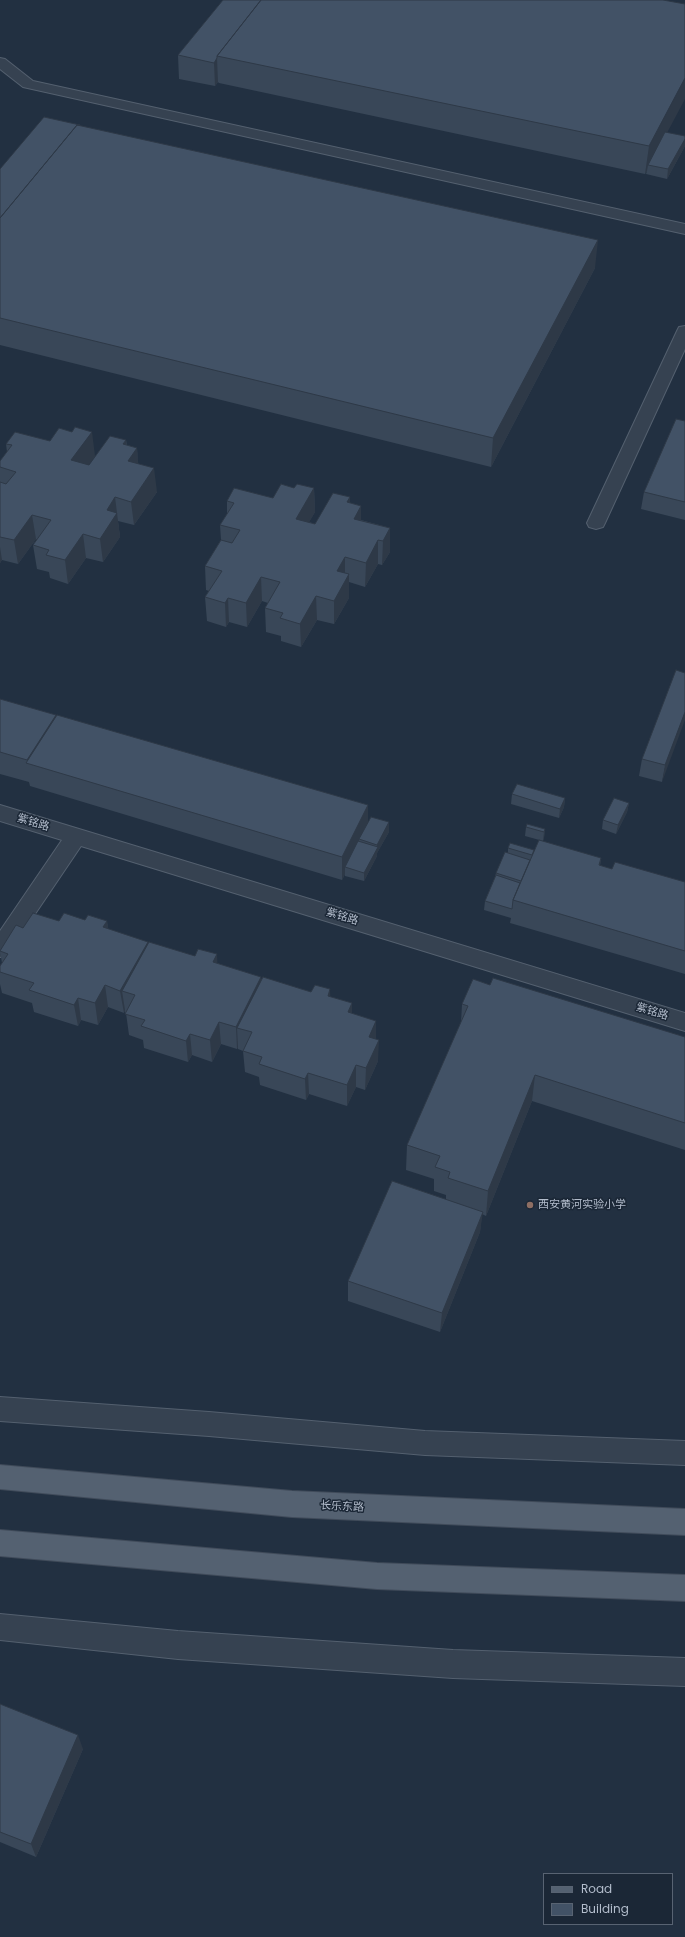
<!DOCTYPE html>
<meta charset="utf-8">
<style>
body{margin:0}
#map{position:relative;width:685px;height:1937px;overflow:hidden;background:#223041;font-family:Poppins,sans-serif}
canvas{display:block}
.legend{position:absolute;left:543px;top:1873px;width:130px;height:52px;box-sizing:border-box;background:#1b2736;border:1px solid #586372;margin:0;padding:5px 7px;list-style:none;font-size:12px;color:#b3bdcc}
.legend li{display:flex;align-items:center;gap:8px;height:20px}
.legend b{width:20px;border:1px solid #586372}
</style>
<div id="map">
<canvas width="685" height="1937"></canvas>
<ul class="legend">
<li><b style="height:5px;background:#546171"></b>Road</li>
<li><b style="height:11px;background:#425266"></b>Building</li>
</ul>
</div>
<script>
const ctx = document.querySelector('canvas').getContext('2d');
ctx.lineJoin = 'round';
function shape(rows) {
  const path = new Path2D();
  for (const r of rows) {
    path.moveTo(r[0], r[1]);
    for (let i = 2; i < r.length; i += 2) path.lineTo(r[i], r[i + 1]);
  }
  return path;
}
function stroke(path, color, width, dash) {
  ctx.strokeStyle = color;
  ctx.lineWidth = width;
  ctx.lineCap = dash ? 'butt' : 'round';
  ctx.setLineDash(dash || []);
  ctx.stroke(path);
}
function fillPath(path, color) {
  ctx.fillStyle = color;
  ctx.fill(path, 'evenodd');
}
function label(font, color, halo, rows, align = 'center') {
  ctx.font = font + ' Poppins,"Noto Sans SC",sans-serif';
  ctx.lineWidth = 3;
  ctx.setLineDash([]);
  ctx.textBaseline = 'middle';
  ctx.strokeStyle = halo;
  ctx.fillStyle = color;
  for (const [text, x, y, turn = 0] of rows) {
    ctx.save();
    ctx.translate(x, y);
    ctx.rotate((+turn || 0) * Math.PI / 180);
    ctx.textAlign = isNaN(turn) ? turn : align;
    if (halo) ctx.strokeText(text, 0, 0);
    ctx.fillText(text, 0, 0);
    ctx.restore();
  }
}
const street = shape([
 [0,58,5,59,33,81,685,224,685,234,23,87,0,69,0,58],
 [685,326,685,349,605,523,603,527,596,529,589,527,587,523,677,331,679,327,685,326],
 [0,805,685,1013,685,1031,81,846,8,954,0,957,0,931,62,840,0,821,0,805],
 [0,1397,209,1412,425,1431,685,1441,685,1465,425,1455,209,1436,0,1421,0,1397],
 [0,1614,178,1631,453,1650,685,1658,685,1686,453,1678,178,1659,0,1640,0,1614]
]);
const primary = shape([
 [0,1465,292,1491,685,1509,685,1535,292,1517,0,1489,0,1465],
 [0,1530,377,1563,685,1575,685,1601,377,1589,0,1556,0,1530]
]);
stroke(street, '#54606f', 2);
stroke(primary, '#404b5a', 2);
fillPath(street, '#364251');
fillPath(primary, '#546171');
fillPath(shape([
 [223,0,667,132,685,146,667,179,646,174,647,171,645,174,219,83,218,82,215,86,179,79,178,55],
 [80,126,595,268,491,467,0,345,0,169],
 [685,421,685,520,641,509,644,492],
 [126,440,127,445,137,448,138,464,157,492,134,525,118,521,120,537,103,562,86,558,68,584,50,578,49,572,37,569,33,545,37,539,36,539,18,564,2,560,0,563,0,461,7,452,6,444,95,456,88,465,89,465],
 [294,488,314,488,315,512,309,522,315,524,350,497,350,503,361,506,361,520,390,528,390,552,382,565,378,564,365,587,349,582,349,598,334,624,317,620,301,647,281,641,281,636,266,632,265,608,268,603,262,601,247,627,229,622,226,627,207,621,205,597,209,591,206,590,205,566,221,540,220,525,227,514,227,501,273,498],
 [685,673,662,782,639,776,642,759],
 [0,699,56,715,56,716,368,805,368,823,389,832,377,853,377,856,364,881,345,876,345,874,342,880,30,786,29,782,0,774],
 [512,794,565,798,564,807,559,818,511,804],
 [629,803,627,812,616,834,602,829,603,820],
 [526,827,545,829,544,838,543,841,525,836],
 [508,848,534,850,601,858,600,866,612,869,685,882,685,974,510,923,511,918,484,910,485,901,495,877,496,873,508,853],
 [85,920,107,921,108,929,149,943,217,963,262,979,311,992,330,989,330,997,352,1003,352,1014,376,1039,378,1061,365,1090,356,1087,347,1106,309,1094,306,1100,260,1085,259,1077,245,1072,243,1051,238,1049,238,1047,237,1049,221,1044,212,1062,192,1055,188,1062,144,1048,143,1040,129,1035,126,1013,125,1013,125,1010,124,1013,108,1007,98,1025,81,1020,78,1026,34,1012,32,1003,2,993,0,984,0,966,2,963,0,951,23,928,59,921],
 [490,985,685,1037,685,1150,532,1101,486,1216,482,1214,480,1232,440,1332,348,1301,348,1281,446,1199,446,1195,434,1191,434,1179,406,1170,407,1145,461,1023,462,1004],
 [0,1704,83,1749,36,1857,0,1842]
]), '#394758');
fillPath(shape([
 [217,58,218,82,215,86,214,63],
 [685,78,685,99,650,165,648,165,647,171,645,174,649,146],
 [685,139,685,146,667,179,668,169],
 [598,240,595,268,491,467,493,438],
 [92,432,95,456,75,484,71,460],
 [126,440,128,461,137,448,139,472,129,464,123,444],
 [154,468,157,492,134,525,131,502],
 [314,488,315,512,297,543,296,519],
 [115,497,120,537,103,562,100,539,107,510],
 [350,497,350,521,347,502],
 [361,506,361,530,354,519],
 [32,515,36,539,18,564,14,540],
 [390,528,390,552,382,565,383,541],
 [83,534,86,558,68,584,65,560],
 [378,540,378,564,365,587,366,563],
 [0,547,2,560,0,563],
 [345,557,345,581,337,571],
 [349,574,349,598,334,624,334,601],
 [261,577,262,601,247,627,246,603],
 [316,596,317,620,301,647,300,624],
 [228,598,229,622,226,627,225,603],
 [685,712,685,720,662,782,665,765],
 [56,715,59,738,27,763,27,760],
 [565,798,564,807,559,818,560,809],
 [629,803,627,812,616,834,618,825],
 [368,805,368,828,359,839,359,844,345,867,345,874,342,880,342,857],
 [389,822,389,832,377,853,377,856,364,881,364,873,377,847,377,845],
 [545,829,544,838,543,841,544,832],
 [107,921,110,943,103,927],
 [148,942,151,964,122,991,125,1010,124,1013,120,991],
 [217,954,218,977,213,962],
 [261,977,263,999,237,1028,238,1047,237,1049,236,1027],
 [105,985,108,1007,98,1025,95,1003],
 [330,989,331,1011,328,996],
 [78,998,81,1020,78,1026,74,1005],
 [352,1003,352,1025,348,1012],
 [376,1021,376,1042,369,1037],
 [219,1022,221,1044,212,1062,210,1040],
 [190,1034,192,1055,188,1062,186,1041],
 [379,1040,378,1061,365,1090,366,1068],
 [356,1065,356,1087,347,1106,347,1085],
 [308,1073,309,1094,306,1100,305,1079],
 [535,1075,532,1101,486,1216,488,1191],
 [483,1212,480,1232,440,1332,442,1313],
 [78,1735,83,1749,36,1857,31,1844]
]), '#2e3947');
const building = shape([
 [223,0,261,0,217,56,217,58,214,63,178,55,223,0],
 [261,0,663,0,685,4,685,78,649,146,217,56,261,0],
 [44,117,80,125,77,125,0,218,0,169,44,117],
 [77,125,598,240,493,438,0,318,0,218,77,125],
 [665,132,685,136,685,139,668,169,648,165,665,132],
 [676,419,685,421,685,502,644,492,676,419],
 [75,427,92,432,71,460,89,465,110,436,126,440,123,444,137,448,128,461,154,468,131,502,115,497,107,510,117,513,100,539,83,534,65,560,46,555,49,550,33,545,51,520,32,515,14,540,0,537,0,482,6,484,16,472,0,467,0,461,12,445,6,444,15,432,50,441,59,428,72,432,75,427],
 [281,484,294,488,297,484,314,488,296,519,315,524,333,493,350,497,347,502,361,506,354,519,390,528,383,541,378,540,366,563,345,557,337,571,349,574,334,601,316,596,300,624,280,618,283,613,265,608,280,582,261,577,246,603,228,598,225,603,205,597,222,571,205,566,221,540,232,543,240,530,220,525,234,503,227,501,234,488,273,498,281,484],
 [676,670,685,673,685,712,665,765,642,759,676,670],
 [0,699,56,715,27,760,0,752,0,699],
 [57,715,368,805,342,857,26,763,57,715],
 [517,784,565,798,560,809,512,794,517,784],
 [614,798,629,803,618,825,603,820,614,798],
 [371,817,389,822,377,845,359,839,371,817],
 [527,824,545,829,544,832,526,827,527,824],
 [539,840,601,858,599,865,612,869,615,862,685,882,685,951,513,900,539,840],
 [358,841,378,847,364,873,345,867,358,841],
 [510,843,534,850,532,855,508,848,510,843],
 [505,852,530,860,521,881,496,873,505,852],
 [496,875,520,883,513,900,512,909,485,901,496,875],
 [33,913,59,921,64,913,85,920,88,915,107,921,103,927,148,942,120,991,105,985,95,1003,78,998,74,1005,29,990,34,983,0,972,0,966,8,954,0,951,16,925,23,928,33,913],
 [149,942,195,956,198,949,217,954,213,962,261,977,236,1027,219,1022,210,1040,190,1034,186,1041,141,1026,145,1020,125,1014,135,995,122,991,149,942],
 [263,977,311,992,315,985,330,989,328,996,352,1003,348,1012,376,1021,369,1037,379,1040,366,1068,356,1065,347,1085,308,1073,305,1079,259,1064,262,1057,243,1051,252,1032,237,1028,263,977],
 [493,978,685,1037,685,1123,535,1075,488,1191,448,1178,450,1172,435,1167,440,1156,407,1145,468,1006,462,1004,473,979,490,985,493,978],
 [392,1181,483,1212,442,1313,348,1281,392,1181],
 [0,1704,78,1735,31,1844,0,1832,0,1704]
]);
fillPath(building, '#425266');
stroke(building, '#2e3947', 1);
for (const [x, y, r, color] of [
 [530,1205,4,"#8d6e63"]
]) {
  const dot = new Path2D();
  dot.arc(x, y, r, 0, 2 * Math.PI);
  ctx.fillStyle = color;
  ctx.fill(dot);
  stroke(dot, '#1b2736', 1.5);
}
label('11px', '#b3bdcc', '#1b2736', [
 ["紫铭路",33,823,17],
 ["紫铭路",342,917,17],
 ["紫铭路",652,1012,17],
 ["长乐东路",342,1507,3]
]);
label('11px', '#b3bdcc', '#1b2736', [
 ["西安黄河实验小学",538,1205]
], 'left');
</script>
